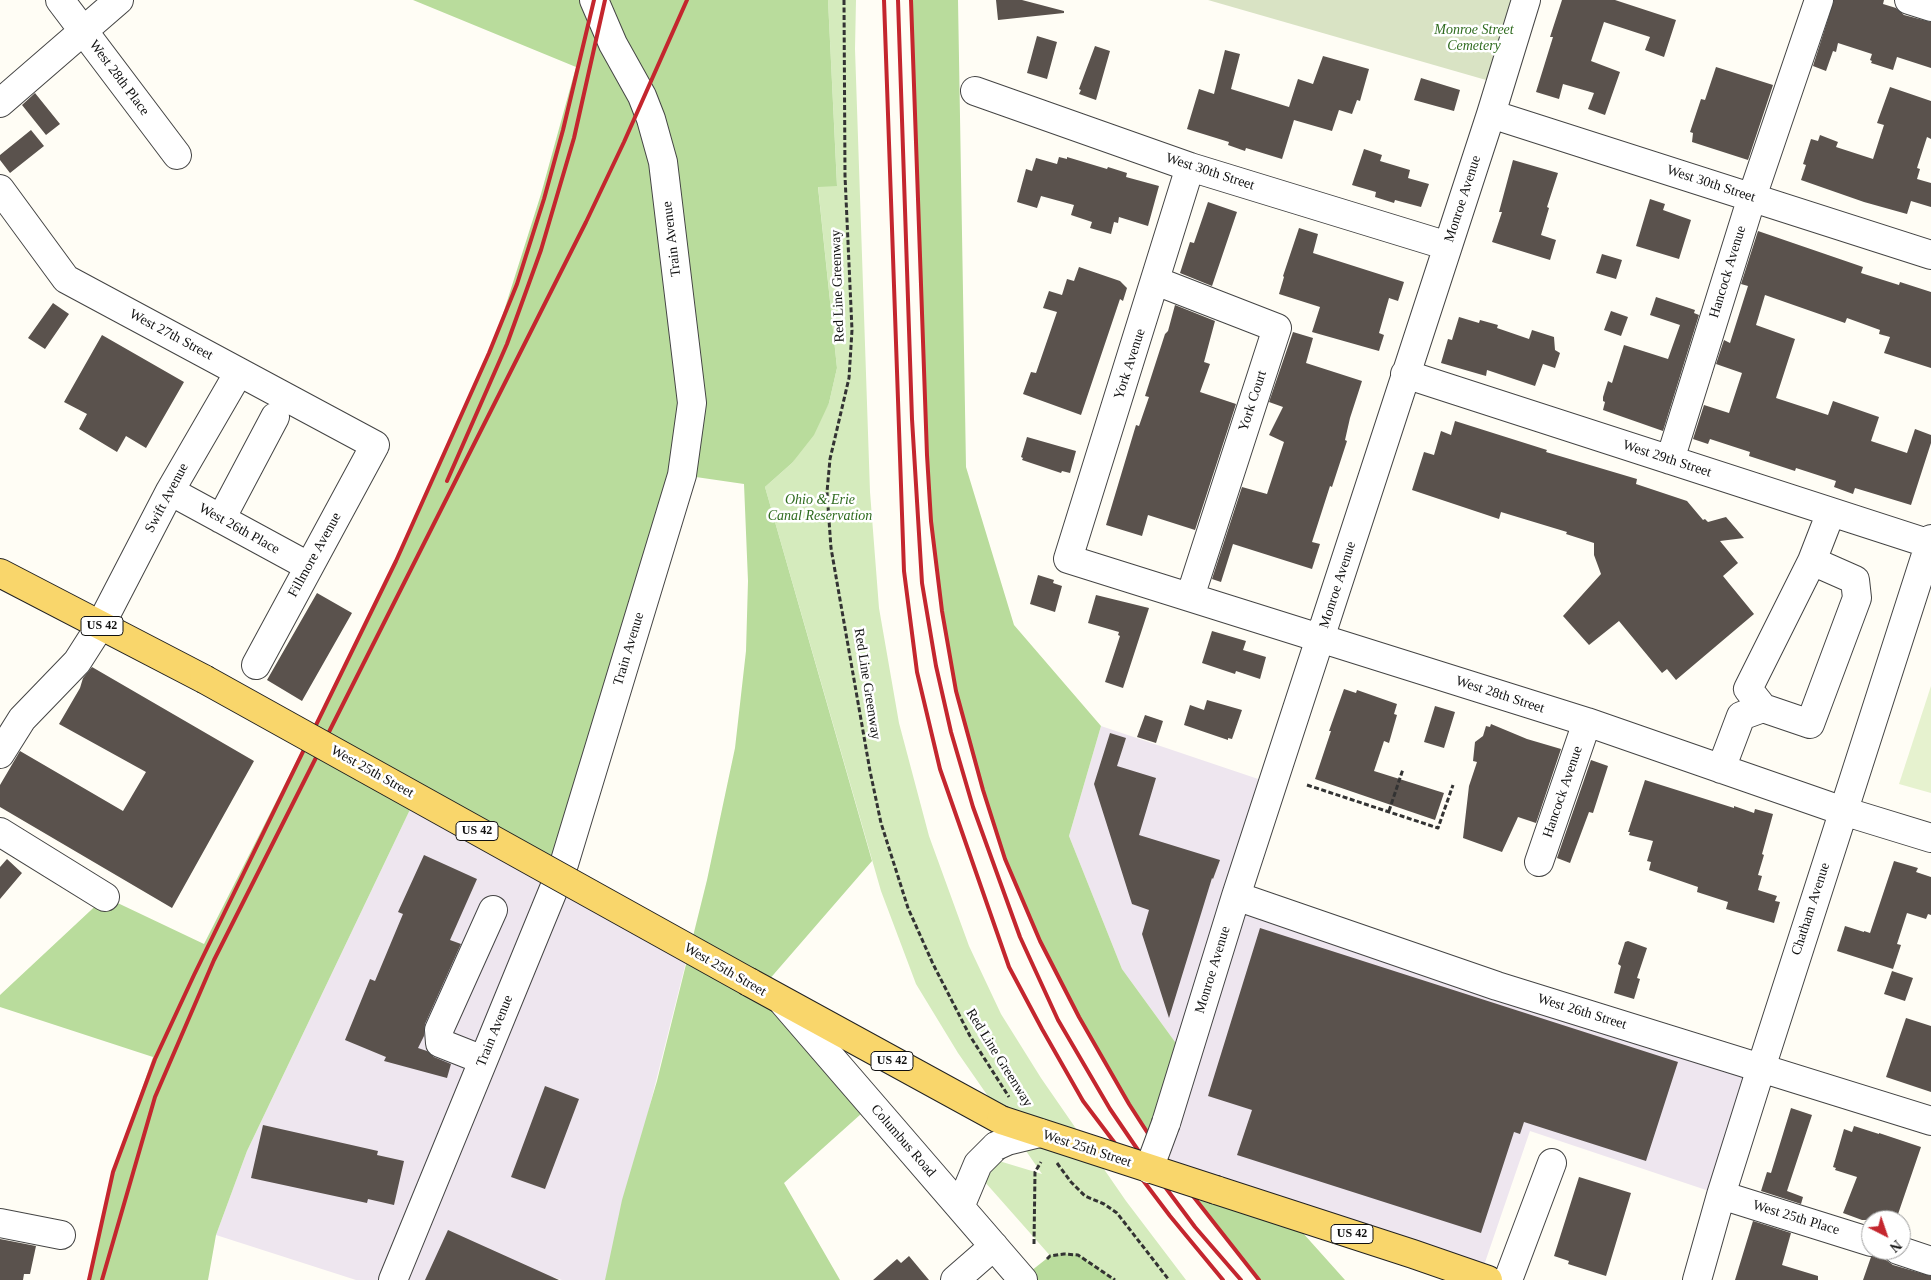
<!DOCTYPE html>
<style>
body{margin:0}
#map{position:relative;width:1931px;height:1280px;overflow:hidden;background:#fffdf5;font-family:Georgia,serif}
canvas{display:block}
.north{position:absolute;left:1861px;top:1210px;width:50px;height:50px;box-sizing:border-box;background:#fff;border:1px solid #a0a0a0;border-radius:50%;rotate:139deg;font-size:14px;font-weight:700;line-height:20px;text-align:center;color:#111}
.north::after{content:'';display:block;margin:auto;width:18px;height:22px;background:#c4262e;clip-path:polygon(50% 0,100% 100%,50% 72%,0 100%)}
</style>
<div id="map">
<canvas width="1931" height="1280"></canvas>
<div class="north">N</div>
</div>
<script>
const ctx = document.querySelector('canvas').getContext('2d');
ctx.lineJoin = 'round';
function fillPath(path, color) {
  ctx.fillStyle = color;
  ctx.fill(path, 'evenodd');
}
function shape(rows) {
  const path = new Path2D();
  for (const r of rows) {
    path.moveTo(r[0], r[1]);
    for (let i = 2; i < r.length; i += 2) path.lineTo(r[i], r[i + 1]);
  }
  return path;
}
function stroke(path, color, width, dash) {
  ctx.strokeStyle = color;
  ctx.lineWidth = width;
  ctx.lineCap = dash ? 'butt' : 'round';
  ctx.setLineDash(dash || []);
  ctx.stroke(path);
}
function label(font, color, halo, rows, align = 'center') {
  ctx.font = font + ' Georgia,serif';
  ctx.lineWidth = 5;
  ctx.setLineDash([]);
  ctx.textBaseline = 'middle';
  ctx.strokeStyle = halo;
  ctx.fillStyle = color;
  for (const [text, x, y, turn = 0] of rows) {
    ctx.save();
    ctx.translate(x, y);
    ctx.rotate((+turn || 0) * Math.PI / 180);
    ctx.textAlign = isNaN(turn) ? turn : align;
    if (halo) ctx.strokeText(text, 0, 0);
    ctx.fillText(text, 0, 0);
    ctx.restore();
  }
}
fillPath(shape([
 [1101,726,1273,784,1239,894,1755,1062,1721,1195,1530,1131,1480,1277,1149,1169,1186,1057,1122,969,1069,836],
 [416,797,689,950,606,1280,562,1280,553,1277,552,1280,356,1280,216,1235,247,1151]
]), '#eee6ef');
fillPath(shape([
 [828,0,856,0,855,49,870,492,879,608,899,723,929,836,969,946,1001,1014,1041,1078,1126,1201,1186,1280,1093,1280,1061,1268,984,1181,999,1161,1042,1174,958,1053,916,984,881,891,765,487,792,463,829,403,837,368,818,186,837,185]
]), '#d5ebbd');
fillPath(shape([
 [413,0,828,0,837,186,818,187,837,368,829,403,814,435,792,463,765,487,872,861,761,989,871,1105,784,1183,840,1280,605,1280,622,1200,657,1081,707,880,735,748,746,651,748,581,744,484,682,475,564,864,416,797,247,1151,216,1235,208,1280,89,1280,113,1172,153,1057,0,1007,0,995,105,897,204,944,376,604,432,484,496,336,541,194,576,67],
 [911,0,958,0,966,467,1014,625,1101,726,1069,836,1122,969,1186,1057,1157,1147,1129,1104,1079,1017,1040,941,1005,859,983,790,956,691,942,611,931,521,927,455],
 [1179,1178,1285,1213,1345,1280,1259,1280],
 [1064,1254,1078,1255,1115,1280,1023,1280,1022,1278,1050,1256]
]), '#b9dc9c');
fillPath(shape([
 [1208,0,1526,0,1500,84]
]), '#d9e3c4');
fillPath(shape([
 [1931,686,1931,793,1899,784]
]), '#e6f2cf');
fillPath(shape([
 [996,0,1022,0,1064,11,1064,13,998,20],
 [1562,0,1615,0,1676,20,1664,57,1645,50,1650,37,1604,22,1591,61,1620,72,1605,115,1588,109,1594,93,1563,84,1559,99,1536,92,1553,37,1550,37],
 [1834,0,1884,0,1883,4,1896,8,1904,15,1931,22,1931,68,1897,57,1893,70,1871,63,1872,61,1870,60,1872,54,1838,43,1836,52,1833,51,1826,71,1813,66],
 [1037,36,1057,42,1047,79,1027,73],
 [1095,46,1110,51,1096,100,1079,94,1081,90,1079,89],
 [1225,50,1240,54,1231,89,1289,107,1298,79,1313,84,1323,56,1369,69,1360,101,1357,100,1352,114,1339,110,1332,131,1294,120,1282,159,1246,148,1245,151,1228,145,1229,142,1187,129,1199,89,1214,94],
 [1716,67,1773,85,1748,160,1692,142,1693,133,1690,132,1701,99,1705,100],
 [1421,78,1460,90,1454,111,1414,100],
 [1890,87,1931,101,1931,139,1927,137,1917,168,1920,169,1917,179,1931,183,1931,207,1911,201,1907,214,1864,202,1801,180,1806,165,1803,164,1811,139,1818,141,1820,135,1838,142,1836,147,1873,159,1884,125,1877,123],
 [35,93,60,124,46,135,22,105],
 [31,130,44,146,10,173,0,160,0,155],
 [1364,149,1382,155,1380,161,1410,170,1408,178,1429,184,1421,207,1395,200,1394,203,1375,197,1376,192,1352,185],
 [1059,157,1067,159,1067,157,1107,169,1108,167,1127,173,1126,177,1159,186,1148,226,1119,217,1118,223,1114,222,1111,234,1090,228,1092,222,1071,215,1074,205,1041,196,1037,208,1017,202,1026,169,1032,171,1036,158,1057,164],
 [1513,160,1558,173,1547,207,1549,208,1541,235,1556,240,1550,260,1492,242,1502,212,1499,212],
 [1650,199,1665,204,1663,210,1691,220,1679,259,1636,246],
 [1208,202,1237,212,1212,286,1180,273,1190,242,1194,243],
 [1299,228,1318,234,1313,253,1404,282,1398,301,1389,298,1379,333,1384,335,1379,351,1312,332,1320,307,1279,294,1284,277,1283,276],
 [1758,231,1863,267,1861,273,1899,285,1900,282,1931,292,1931,368,1884,353,1890,337,1879,334,1880,330,1847,318,1845,323,1765,295,1756,325,1795,339,1776,398,1828,415,1833,401,1879,417,1871,441,1907,453,1915,429,1931,435,1931,443,1911,505,1855,488,1853,494,1834,487,1836,481,1796,468,1795,471,1749,456,1750,452,1710,439,1708,444,1693,439,1704,405,1729,413,1742,373,1716,364,1724,340,1730,343,1748,286,1741,284],
 [1602,254,1622,260,1616,279,1596,273],
 [1079,267,1120,281,1127,288,1123,301,1120,299,1081,415,1023,394,1031,372,1036,373,1057,312,1043,308,1049,291,1062,295,1067,279,1074,281],
 [1656,297,1695,310,1694,313,1699,315,1663,431,1603,410,1605,402,1603,401,1603,397,1608,381,1612,383,1624,345,1668,359,1680,325,1650,315],
 [53,303,69,314,45,349,28,338],
 [1175,305,1215,321,1204,362,1210,364,1200,392,1236,404,1195,530,1148,515,1142,536,1106,525,1136,425,1139,426,1149,397,1145,396,1165,334,1168,331],
 [1611,311,1628,317,1621,336,1604,330],
 [1459,317,1479,323,1480,320,1498,325,1497,328,1529,339,1532,330,1554,337,1555,350,1560,353,1555,368,1543,364,1535,386,1487,370,1486,376,1441,363,1448,339,1452,340],
 [1293,332,1313,338,1306,363,1362,381,1350,418,1345,440,1347,441,1332,487,1330,486,1312,542,1320,544,1312,569,1233,544,1221,582,1212,579,1242,487,1267,494,1284,442,1269,435,1283,407,1269,402],
 [102,335,184,382,146,448,126,436,117,452,79,429,87,414,64,402],
 [1455,421,1547,450,1546,452,1637,479,1636,484,1687,501,1703,520,1705,519,1708,522,1726,517,1744,538,1720,541,1738,563,1723,576,1754,614,1676,680,1667,669,1662,673,1619,621,1589,645,1563,616,1601,574,1594,555,1594,543,1566,534,1567,532,1501,512,1499,519,1412,490,1424,452,1434,455,1441,431,1451,435],
 [1027,437,1076,451,1070,473,1062,471,1061,473,1022,460,1023,458,1021,457],
 [1038,575,1054,580,1053,583,1062,586,1055,612,1030,604],
 [317,593,352,613,302,701,267,680],
 [1096,595,1149,608,1123,688,1105,682,1120,636,1118,635,1119,632,1088,623],
 [1212,631,1246,641,1243,650,1266,657,1260,679,1236,671,1235,674,1202,663],
 [92,667,254,761,172,908,0,807,0,785,20,751,123,811,146,772,59,724,80,688,83,678],
 [1344,689,1356,693,1357,690,1397,704,1394,714,1397,715,1389,743,1384,741,1374,771,1444,793,1435,820,1315,779,1331,731,1329,731],
 [1207,700,1242,710,1232,739,1228,738,1228,740,1184,725,1190,705,1204,710],
 [1435,706,1455,712,1444,748,1424,742],
 [1145,715,1163,721,1156,743,1137,737],
 [1491,724,1527,739,1561,749,1536,823,1518,817,1502,852,1463,838,1469,786,1477,762,1473,761,1475,742,1483,736,1486,726,1490,727],
 [1110,733,1126,738,1117,766,1156,778,1139,835,1220,860,1213,879,1212,878,1169,1018,1142,934,1149,910,1132,904,1094,784],
 [1591,760,1608,766,1593,813,1589,812,1570,863,1557,858],
 [1645,780,1734,808,1734,806,1754,813,1755,809,1773,814,1762,854,1764,855,1758,875,1762,876,1758,890,1777,896,1775,901,1780,902,1774,923,1726,909,1728,902,1697,892,1698,887,1649,870,1651,862,1647,861,1653,841,1629,835,1630,832,1628,832],
 [424,855,477,879,450,940,461,944,425,1024,424,1036,418,1048,427,1051,434,1057,451,1064,447,1078,384,1061,386,1057,345,1040,370,979,375,981,403,914,398,912],
 [7,859,22,873,0,899,0,867],
 [1894,861,1918,868,1916,872,1931,877,1931,915,1928,914,1926,919,1907,913,1897,944,1901,945,1893,969,1837,951,1845,926,1864,932,1864,931,1870,933],
 [1260,928,1678,1062,1646,1161,1524,1122,1520,1134,1514,1132,1481,1233,1237,1155,1252,1110,1208,1096],
 [1628,941,1647,948,1637,978,1640,979,1634,999,1614,993,1621,966,1618,964,1625,942],
 [1892,971,1913,978,1905,1001,1884,994],
 [1906,1018,1931,1026,1931,1092,1886,1077],
 [545,1086,579,1099,545,1189,511,1177],
 [1791,1108,1812,1115,1787,1191,1803,1197,1801,1204,1761,1191,1767,1172,1771,1173],
 [263,1125,378,1151,377,1155,404,1161,394,1205,368,1199,367,1203,251,1178],
 [1854,1126,1879,1134,1879,1133,1921,1147,1896,1220,1862,1220,1843,1213,1857,1177,1835,1170,1836,1168,1833,1167,1844,1129,1852,1132],
 [1579,1177,1631,1193,1606,1276,1568,1264,1569,1261,1554,1256],
 [1753,1221,1791,1233,1782,1265,1818,1276,1818,1280,1735,1280],
 [448,1230,559,1280,425,1280],
 [0,1239,36,1246,30,1274,24,1274,23,1280,0,1280],
 [909,1256,929,1280,873,1280,897,1259,901,1263],
 [1876,1256,1886,1260,1893,1265,1931,1276,1931,1280,1863,1280,1871,1257]
]), '#5a524d');
const minor = shape([
 [60,0,177,155],
 [1909,0,1931,7],
 [975,91,1190,167,1448,246],
 [0,103,119,0],
 [1491,114,1931,255],
 [1190,167,1068,559,1587,722,1843,811,1931,838],
 [0,189,66,279,375,445,256,665],
 [1156,281,1277,328,1190,597],
 [1405,374,1930,544],
 [1670,460,1752,197,1819,0],
 [170,491,308,566],
 [221,519,275,417],
 [1812,561,1855,580,1857,598,1810,724,1763,708,1748,689,1812,561,1831,512],
 [0,754,22,719,77,662,100,626,170,491,239,372],
 [1721,769,1741,716,1763,708],
 [0,832,105,897],
 [1539,862,1587,722],
 [1236,896,1497,986,1931,1121],
 [783,1002,1023,1280],
 [483,1060,440,1043,439,1030,493,910],
 [1166,1123,1236,896,1491,114,1526,0],
 [1721,1195,1871,1242],
 [960,1207,978,1164,996,1146],
 [0,1223,61,1235],
 [1898,1250,1931,1261],
 [393,1280,564,864,682,475,692,403,663,162,651,119,642,96,613,44,594,0],
 [955,1280,994,1246],
 [1508,1280,1552,1163],
 [1697,1280,1721,1195,1761,1068,1931,539]
]);
const major = shape([
 [0,573,204,679],
 [749,982,1001,1120],
 [1216,1190,1413,1254,1488,1280]
]);
stroke(minor, '#444', 30);
stroke(major, '#222', 30);
stroke(shape([
 [844,0,845,176,852,330,849,378,830,459,827,492,831,548,870,771,881,823,908,908,933,964,970,1036,1009,1097],
 [1307,785,1438,828,1453,785],
 [1389,811,1403,769],
 [1057,1163,1071,1182,1085,1196,1104,1204,1117,1213,1169,1280],
 [1034,1244,1035,1172,1041,1162],
 [1047,1259,1050,1256,1064,1254,1078,1255,1115,1280]
]), '#333', 3, [5, 2.5]);
stroke(minor, '#fff', 28);
stroke(major, '#f9d66b', 28);
stroke(shape([
 [884,0,904,571,917,672,940,769,1009,967,1042,1029,1083,1101,1170,1216,1223,1280],
 [898,0,912,419,922,583,936,666,951,732,973,807,1020,937,1058,1020,1110,1109,1142,1156,1195,1227,1241,1280],
 [911,0,927,455,931,521,942,611,956,691,983,790,1005,859,1040,941,1079,1017,1129,1104,1167,1163,1259,1280],
 [447,481,507,344,541,250,574,138,605,0],
 [89,1280,113,1172,155,1059,194,975,396,561,489,353,517,284,544,199,563,130,594,0],
 [102,1280,155,1097,214,960,586,222,624,142,687,0]
]), '#c4262e', 4);
const minorBridge = shape([
 [996,1146,1007,1141,1040,1133],
 [1149,1169,1166,1123]
]);
const majorBridge = shape([
 [204,679,749,982],
 [1001,1120,1216,1190]
]);
stroke(minorBridge, '#444', 30, []);
stroke(majorBridge, '#222', 30, []);
stroke(minorBridge, '#fff', 28);
stroke(majorBridge, '#f9d66b', 28);
for (const [x, y, w] of [
 [102,626,42],
 [477,831,42],
 [892,1061,42],
 [1352,1234,42]
]) {
  const box = new Path2D();
  box.roundRect(x - w / 2, y - 9.5, w, 19, 4);
  ctx.fillStyle = '#fff';
  ctx.fill(box);
  stroke(box, '#111', 1);
}
label('bold 12px', '#111', null, [
 ["US 42",102,626],
 ["US 42",477,831],
 ["US 42",892,1061],
 ["US 42",1352,1234]
]);
label('italic 14px', '#2f6b1f', '#fff', [
 ["Monroe Street",1474,30],
 ["Cemetery",1474,46],
 ["Ohio & Erie",820,500],
 ["Canal Reservation",820,516]
]);
label('14px', '#111', '#fff', [
 ["West 28th Place",119,78,53],
 ["West 30th Street",1210,172,18],
 ["West 30th Street",1711,184,18],
 ["Monroe Avenue",1463,199,-72],
 ["Train Avenue",672,239,-97],
 ["Hancock Avenue",1728,272,-73],
 ["Red Line Greenway",838,286,-92],
 ["West 27th Street",171,335,28],
 ["York Avenue",1130,364,-72],
 ["York Court",1253,401,-72],
 ["West 29th Street",1667,459,18],
 ["Swift Avenue",167,498,-62],
 ["West 26th Place",239,529,29],
 ["Fillmore Avenue",315,555,-61],
 ["Monroe Avenue",1338,585,-72],
 ["Train Avenue",629,649,-73],
 ["Red Line Greenway",867,684,81],
 ["West 28th Street",1500,695,18],
 ["West 25th Street",372,772,29],
 ["Hancock Avenue",1563,792,-71],
 ["Chatham Avenue",1811,909,-72],
 ["West 25th Street",725,970,30],
 ["Monroe Avenue",1213,970,-73],
 ["West 26th Street",1582,1012,17],
 ["Train Avenue",495,1031,-68],
 ["Red Line Greenway",999,1058,58],
 ["Columbus Road",903,1141,49],
 ["West 25th Street",1087,1149,18],
 ["West 25th Place",1796,1218,17]
]);
</script>
